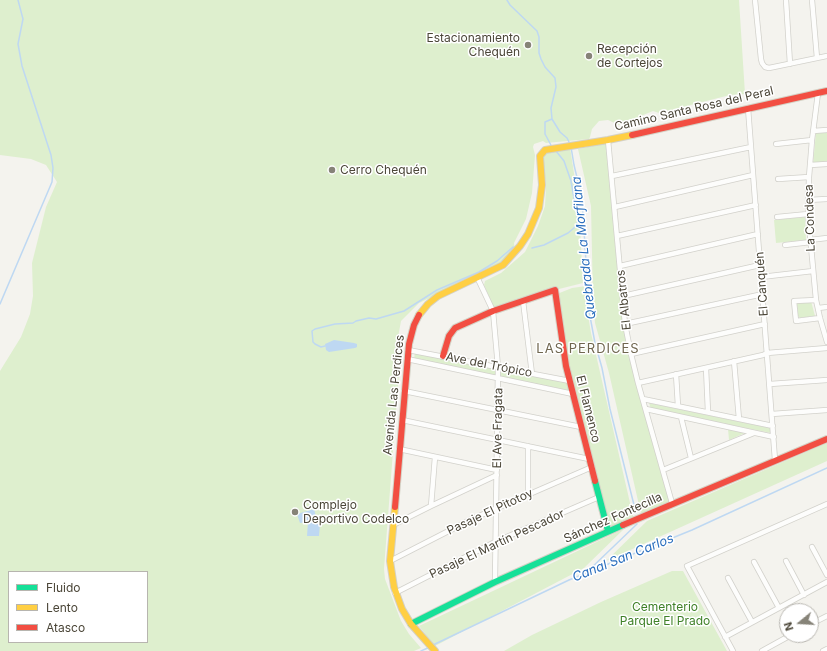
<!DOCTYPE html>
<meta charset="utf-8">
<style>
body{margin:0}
#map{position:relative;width:827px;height:651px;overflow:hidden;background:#f4f3ee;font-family:Inter,sans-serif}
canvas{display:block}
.legend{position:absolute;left:8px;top:571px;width:140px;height:72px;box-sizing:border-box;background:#fff;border:1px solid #b7b5af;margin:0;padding:5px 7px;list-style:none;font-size:12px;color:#4b4638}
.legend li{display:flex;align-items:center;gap:8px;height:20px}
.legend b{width:20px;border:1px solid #b7b5af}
.north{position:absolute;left:779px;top:603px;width:40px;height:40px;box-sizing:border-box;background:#fff;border:1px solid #b7b5af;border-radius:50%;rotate:252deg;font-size:11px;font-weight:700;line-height:16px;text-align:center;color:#4b4638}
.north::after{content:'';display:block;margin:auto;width:14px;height:18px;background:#868378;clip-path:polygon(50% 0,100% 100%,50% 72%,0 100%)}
</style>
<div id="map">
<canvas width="827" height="651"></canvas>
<ul class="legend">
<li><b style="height:5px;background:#16e098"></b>Fluido</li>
<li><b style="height:5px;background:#ffcf43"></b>Lento</li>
<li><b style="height:5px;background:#f24e42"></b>Atasco</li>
</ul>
<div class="north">N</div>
</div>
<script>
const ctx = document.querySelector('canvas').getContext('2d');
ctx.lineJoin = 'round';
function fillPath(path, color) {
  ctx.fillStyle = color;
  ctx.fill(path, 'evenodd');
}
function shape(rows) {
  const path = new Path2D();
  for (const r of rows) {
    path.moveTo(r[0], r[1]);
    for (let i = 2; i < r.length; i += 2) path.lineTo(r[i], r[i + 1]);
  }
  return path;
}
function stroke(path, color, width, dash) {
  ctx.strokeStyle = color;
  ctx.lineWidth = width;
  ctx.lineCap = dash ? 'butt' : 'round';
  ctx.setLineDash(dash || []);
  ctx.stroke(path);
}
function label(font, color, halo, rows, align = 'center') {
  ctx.font = font + ' Inter,sans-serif';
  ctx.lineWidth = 3;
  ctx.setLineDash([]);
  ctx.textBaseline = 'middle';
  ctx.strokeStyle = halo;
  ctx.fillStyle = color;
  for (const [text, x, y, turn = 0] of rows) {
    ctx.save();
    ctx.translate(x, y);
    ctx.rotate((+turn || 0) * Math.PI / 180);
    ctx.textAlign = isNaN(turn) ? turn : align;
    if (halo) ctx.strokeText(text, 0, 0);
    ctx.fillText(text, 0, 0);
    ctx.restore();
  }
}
fillPath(shape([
 [0,0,739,0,745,94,730,95,659,113,653,111,619,125,608,120,599,121,592,129,590,137,589,139,546,143,543,141,534,144,533,147,535,155,532,193,526,219,514,243,515,251,500,264,419,303,401,321,397,343,400,359,384,569,385,579,401,621,409,634,421,648,414,651,0,651,0,371,21,337,30,314,33,296,32,263,46,207,57,182,46,165,31,159,0,155],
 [9,572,147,572,147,642,9,642],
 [827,131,827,163,813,164,816,132],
 [607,143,622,317,627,347,670,502,641,514,609,373,595,323,593,301,591,206,578,149],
 [570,147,579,206,583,283,555,290,498,308,493,306,484,285,485,281,501,273,525,252,538,226,545,206,546,186,543,158,545,153],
 [805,217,806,240,776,243,774,220],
 [586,286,587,309,591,333,633,516,633,518,610,528,567,357,557,294,572,288],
 [811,301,815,316,800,318,798,316,797,304,798,302],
 [415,352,569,382,572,391,414,360],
 [649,403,770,428,771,433,651,409],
 [728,429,747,432,729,440],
 [827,443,827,461,606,561,647,521],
 [624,529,584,568,435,646,419,626],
 [672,571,683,571,727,651,504,651,532,635,601,602]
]), '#deefce');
fillPath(shape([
 [334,340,354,343,357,344,357,347,355,348,329,352,326,350,325,344],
 [314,509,318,524,320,524,319,536,307,536,308,522,300,523,297,514]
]), '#bed8f2');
stroke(shape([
 [507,0,510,5,537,31,539,37,539,53,541,59,545,67,555,78,556,87,551,108,552,119,560,132,567,138,569,142],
 [552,119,545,122,545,134,552,147],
 [571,147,574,165,580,190,583,214,589,311,595,343,602,368,610,409,636,513],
 [532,248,544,245,568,233,574,228,578,221,571,181,564,161,556,151],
 [0,304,52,182,53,168,51,155,22,66,18,44,23,19,18,0],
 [325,346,321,347,315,344,313,342,312,331,315,329,335,324,353,323,356,321,369,318,376,319,404,311,437,290,479,272,497,261,513,247],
 [587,572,637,524],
 [433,645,569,580,692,530,827,468],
 [421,651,430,647]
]), '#bed8f2', 1.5);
const street = shape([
 [755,0,761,59,762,63,765,67,769,68,827,56],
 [786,0,790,64],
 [812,0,817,58],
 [818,93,812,140,809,177,808,214,816,300,820,318,827,342],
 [748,108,775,460],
 [813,131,827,130],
 [608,140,625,324,631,354,638,383,672,503],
 [776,144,812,140],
 [810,165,827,164],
 [612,176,751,147],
 [778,179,809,177],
 [808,200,827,199],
 [615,207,753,175],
 [777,217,808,214],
 [617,236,756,205],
 [810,240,827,238],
 [785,245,811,242],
 [620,266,758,234],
 [477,277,493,311,498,367,495,582],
 [761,277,813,271],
 [623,296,760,265],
 [816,300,794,301,796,321,820,318],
 [523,301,532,374],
 [818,308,827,307],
 [625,324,763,294],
 [408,350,570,381],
 [631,354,765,324],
 [407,359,573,394],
 [734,361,739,419],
 [706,368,708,412],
 [676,374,678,406],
 [638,383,763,355,767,353,827,348],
 [770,384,827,380],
 [404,391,581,427],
 [643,399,773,426],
 [646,409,774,437],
 [772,414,827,410],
 [681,417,691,458],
 [402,420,589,459],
 [399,449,497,470],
 [663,470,754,433],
 [528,495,528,446],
 [431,506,435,457],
 [393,525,431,506,497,475],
 [812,547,827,575],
 [390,561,472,519,592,467],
 [786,561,804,595],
 [754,562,779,608],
 [728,578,752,622],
 [395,593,495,542,599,497],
 [811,624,827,616],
 [725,637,827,582],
 [733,651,687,566,827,504],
 [762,651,791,635],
 [823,651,827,649]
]);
const fast = shape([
 [595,481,608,531],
 [411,624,495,582,623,525]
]);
const slow = shape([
 [419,315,428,304,438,296,503,265,520,246,528,234,539,208,542,185,540,156,545,150,608,140,632,135],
 [395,507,390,561,394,587,402,609,411,624,435,651]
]);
const jam = shape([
 [632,135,827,91],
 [443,356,449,336,455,328,493,311,555,290,566,366,595,481],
 [395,507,409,344,414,325,419,315],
 [623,525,827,439]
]);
stroke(street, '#d2d1cb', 6);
stroke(fast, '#d4d1c5', 8);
stroke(slow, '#d4d1c5', 8);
stroke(jam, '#d4d1c5', 8);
stroke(street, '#fdfdfc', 4.5);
stroke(fast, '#16e098', 6);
stroke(slow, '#ffcf43', 6);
stroke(jam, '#f24e42', 6);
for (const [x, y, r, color] of [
 [528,45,4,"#868378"],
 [589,56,4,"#868378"],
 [332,170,4,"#868378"],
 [295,512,4,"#868378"]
]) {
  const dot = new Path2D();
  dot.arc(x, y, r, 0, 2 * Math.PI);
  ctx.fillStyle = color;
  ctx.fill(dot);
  stroke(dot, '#fff', 1.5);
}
label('12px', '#4b4638', '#fff', [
 ["Estacionamiento",520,38,"right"],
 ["Chequén",520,52,"right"],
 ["Recepción",597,49],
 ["de Cortejos",597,63],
 ["Cerro Chequén",340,170],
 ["Complejo",303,505],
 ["Deportivo Codelco",303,519]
], 'left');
label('12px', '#4b4638', '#fff', [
 ["Camino Santa Rosa del Peral",694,109,-13],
 ["La Condesa",810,218,-92],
 ["El Canquén",762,284,-94],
 ["El Albatros",624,300,-96],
 ["Ave del Trópico",489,365,11],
 ["Avenida Las Perdices",394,395,-84],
 ["El Flamenco",588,409,76],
 ["El Ave Fragata",498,428,-89],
 ["Pasaje El Pitotoy",490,512,-25],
 ["Sánchez Fontecilla",613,518,-24],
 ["Pasaje El Martín Pescador",497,544,-25]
]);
label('12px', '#3f8128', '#fff', [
 ["Cementerio",665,607],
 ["Parque El Prado",665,621]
]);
label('italic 13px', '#2b6fbe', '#fff', [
 ["Quebrada La Morfilana",584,248,-96],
 ["Canal San Carlos",623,558,-22]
]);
ctx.letterSpacing = '1px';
label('13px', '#6f664f', '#fff', [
 ["LAS PERDICES",588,349]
]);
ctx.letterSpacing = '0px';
</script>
